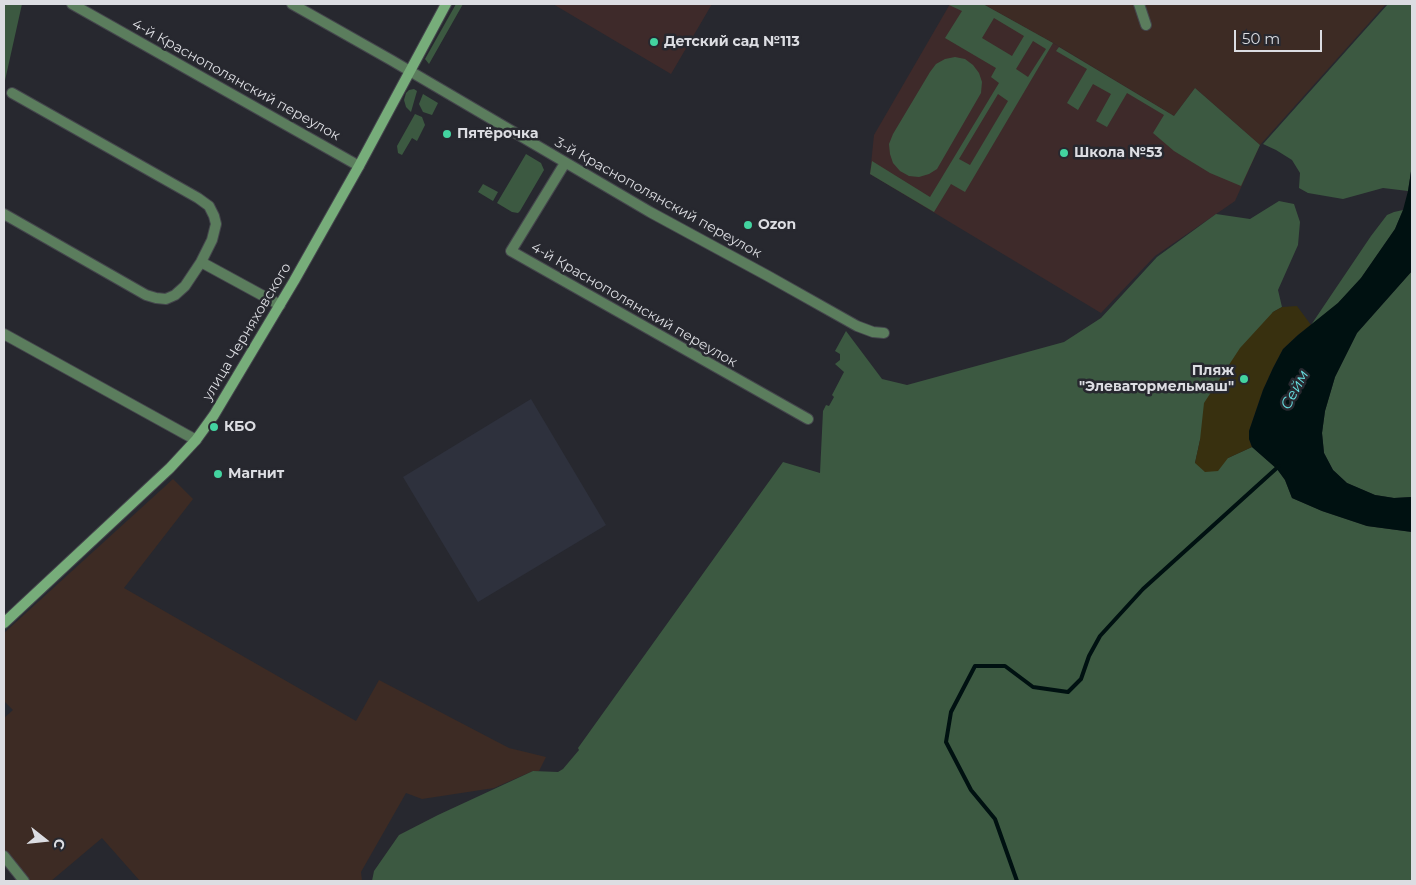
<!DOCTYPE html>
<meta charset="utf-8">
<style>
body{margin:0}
#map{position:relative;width:1416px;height:885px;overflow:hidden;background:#27282f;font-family:Montserrat,sans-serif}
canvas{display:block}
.frame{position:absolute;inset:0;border:5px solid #dcdde2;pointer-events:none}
.north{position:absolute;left:20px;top:815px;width:50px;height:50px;-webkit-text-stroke:4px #27282f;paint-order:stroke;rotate:106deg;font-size:14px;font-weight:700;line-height:20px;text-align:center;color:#dcdde2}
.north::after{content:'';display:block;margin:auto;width:18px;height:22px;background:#dcdde2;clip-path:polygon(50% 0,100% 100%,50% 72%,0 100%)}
.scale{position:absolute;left:1234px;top:30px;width:88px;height:22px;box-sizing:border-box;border:2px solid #dcdde2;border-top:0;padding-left:6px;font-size:15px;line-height:18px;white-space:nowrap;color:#dcdde2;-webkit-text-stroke:4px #27282f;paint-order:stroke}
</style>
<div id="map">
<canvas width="1416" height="885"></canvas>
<div class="frame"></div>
<div class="north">С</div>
<div class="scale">50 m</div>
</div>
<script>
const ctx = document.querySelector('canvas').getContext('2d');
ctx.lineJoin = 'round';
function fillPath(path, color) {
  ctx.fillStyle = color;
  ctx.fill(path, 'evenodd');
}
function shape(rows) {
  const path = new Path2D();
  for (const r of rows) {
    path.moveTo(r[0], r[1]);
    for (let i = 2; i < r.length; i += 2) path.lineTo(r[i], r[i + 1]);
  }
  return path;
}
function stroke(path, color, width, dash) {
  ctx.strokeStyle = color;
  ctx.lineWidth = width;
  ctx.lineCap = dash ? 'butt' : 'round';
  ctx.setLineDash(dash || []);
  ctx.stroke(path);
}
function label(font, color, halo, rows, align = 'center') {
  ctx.font = font + ' Montserrat,sans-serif';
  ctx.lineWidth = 5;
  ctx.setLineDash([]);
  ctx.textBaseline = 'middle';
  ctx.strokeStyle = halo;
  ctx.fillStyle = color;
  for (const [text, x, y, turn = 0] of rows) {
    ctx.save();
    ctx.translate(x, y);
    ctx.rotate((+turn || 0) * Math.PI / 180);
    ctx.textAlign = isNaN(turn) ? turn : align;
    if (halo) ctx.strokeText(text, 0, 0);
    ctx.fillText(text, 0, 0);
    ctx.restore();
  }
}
fillPath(shape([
 [531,399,606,525,478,602,403,477]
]), '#2e313d');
fillPath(shape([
 [983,4,1386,4,1260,145,1195,88,1174,116,1053,43],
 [173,479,193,499,124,588,356,721,379,680,509,748,546,757,539,771,533,771,494,788,422,799,406,793,361,872,362,881,140,881,102,838,51,881,27,881,4,855,4,718,13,710,4,701,4,633]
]), '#3d2b24');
fillPath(shape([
 [553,4,712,4,671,74],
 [950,4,983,4,1053,43,1174,116,1195,88,1260,145,1235,201,1155,256,1101,313,870,174,874,135]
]), '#3e2a2a');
fillPath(shape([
 [4,4,22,4,4,85],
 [456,4,463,4,429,64,425,59],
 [950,4,983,4,1053,43,965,192,951,184,934,212,870,174,872,161,930,197,999,83,991,77,996,68,945,38,962,11,949,5],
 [994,18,1024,36,1012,56,982,38],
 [1033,41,1046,49,1028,77,1016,69],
 [998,94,1008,101,970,165,959,159],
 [1388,4,1412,4,1412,165,1408,191,1383,188,1343,199,1308,193,1299,188,1300,173,1292,160,1276,150,1263,144],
 [1059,47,1174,116,1195,88,1260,145,1241,186,1210,173,1174,151,1153,133,1164,115,1127,93,1107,127,1096,121,1111,94,1093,84,1078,110,1067,103,1087,69,1056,51],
 [955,57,965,59,973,65,979,73,982,82,981,93,937,169,929,174,919,177,909,176,900,171,893,163,890,154,889,144,893,134,930,72,936,64,945,59],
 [414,89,417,91,411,112,406,107,404,100,406,93,409,90],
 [423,94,438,103,432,115,423,112,419,104],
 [415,114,422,117,425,125,417,141,412,138,402,155,398,153,397,146],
 [526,154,541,163,544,170,520,211,518,213,512,212,497,203],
 [483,184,498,192,493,201,478,192],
 [1279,201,1294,204,1300,222,1298,245,1278,290,1282,307,1273,312,1200,440,1195,463,1228,458,1252,447,1277,469,1285,480,1292,498,1322,511,1367,526,1412,532,1412,881,372,881,374,871,399,835,438,815,533,771,558,772,563,769,579,750,578,748,783,462,820,473,823,411,826,405,829,406,834,397,832,395,844,372,835,364,840,360,840,354,835,351,846,331,882,379,907,385,1064,342,1101,318,1157,257,1216,214,1250,219],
 [1403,210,1395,229,1361,278,1338,303,1311,325,1371,236,1387,215,1394,212],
 [1412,271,1412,497,1394,498,1375,495,1347,483,1333,470,1324,453,1322,433,1325,411,1335,377,1357,333]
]), '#3c5941');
fillPath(shape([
 [1297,306,1311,325,1298,335,1283,349,1273,368,1263,390,1249,431,1249,439,1252,447,1228,458,1218,471,1205,472,1195,463,1200,440,1204,403,1240,348,1273,312,1282,307]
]), '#38300f');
fillPath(shape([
 [1412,165,1412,271,1357,333,1335,377,1325,411,1322,433,1324,453,1333,470,1347,483,1375,495,1394,498,1412,497,1412,532,1367,526,1322,511,1292,498,1285,480,1277,469,1252,447,1249,439,1249,431,1263,390,1273,368,1283,349,1298,335,1338,303,1361,278,1395,229,1403,210,1408,191]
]), '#011');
stroke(shape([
 [1017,881,995,819,971,790,946,742,951,712,975,666,1005,666,1033,687,1068,692,1081,679,1089,656,1100,636,1143,589,1279,466]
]), '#011', 4);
const minor = shape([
 [72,4,359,166],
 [292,4,391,60,650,212,768,276,857,326,873,332,884,333],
 [1139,4,1146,25],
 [565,163,511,251,808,419],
 [4,214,146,295,156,298,166,299,175,295,185,286,201,262,212,240,216,224,214,216,209,206,198,198,12,93],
 [201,262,280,305],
 [4,334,196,440],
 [4,856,24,881]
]);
const secondary = shape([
 [4,623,170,468,196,440,214,415,294,281,359,166,446,4]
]);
stroke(minor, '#44454c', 12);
stroke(secondary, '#44454c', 12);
stroke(minor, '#5b7d5d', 10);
stroke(secondary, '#77ad7a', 10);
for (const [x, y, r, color] of [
 [654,42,5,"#43d4a0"],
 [447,134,5,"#43d4a0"],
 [1064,153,5,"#43d4a0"],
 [748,225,5,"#43d4a0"],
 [1244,379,5,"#43d4a0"],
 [214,427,5,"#43d4a0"],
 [218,474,5,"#43d4a0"]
]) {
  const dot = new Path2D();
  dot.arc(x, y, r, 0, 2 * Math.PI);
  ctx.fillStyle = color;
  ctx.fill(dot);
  stroke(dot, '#27282f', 2);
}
label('bold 14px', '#dcdde2', '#27282f', [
 ["Детский сад №113",664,42],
 ["Пятёрочка",457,134],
 ["Школа №53",1074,153],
 ["Ozon",758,225],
 ["Пляж",1234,371,"right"],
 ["\"Элеватормельмаш\"",1234,387,"right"],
 ["КБО",224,427],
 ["Магнит",228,474]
], 'left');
label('14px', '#dcdde2', '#27282f', [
 ["4-й Краснополянский переулок",236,80,29],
 ["3-й Краснополянский переулок",658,198,29],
 ["4-й Краснополянский переулок",634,305,30],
 ["улица Черняховского",247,332,-59]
]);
label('italic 15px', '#67dfe1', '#27282f', [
 ["Сейм",1295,390,-62]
]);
</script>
